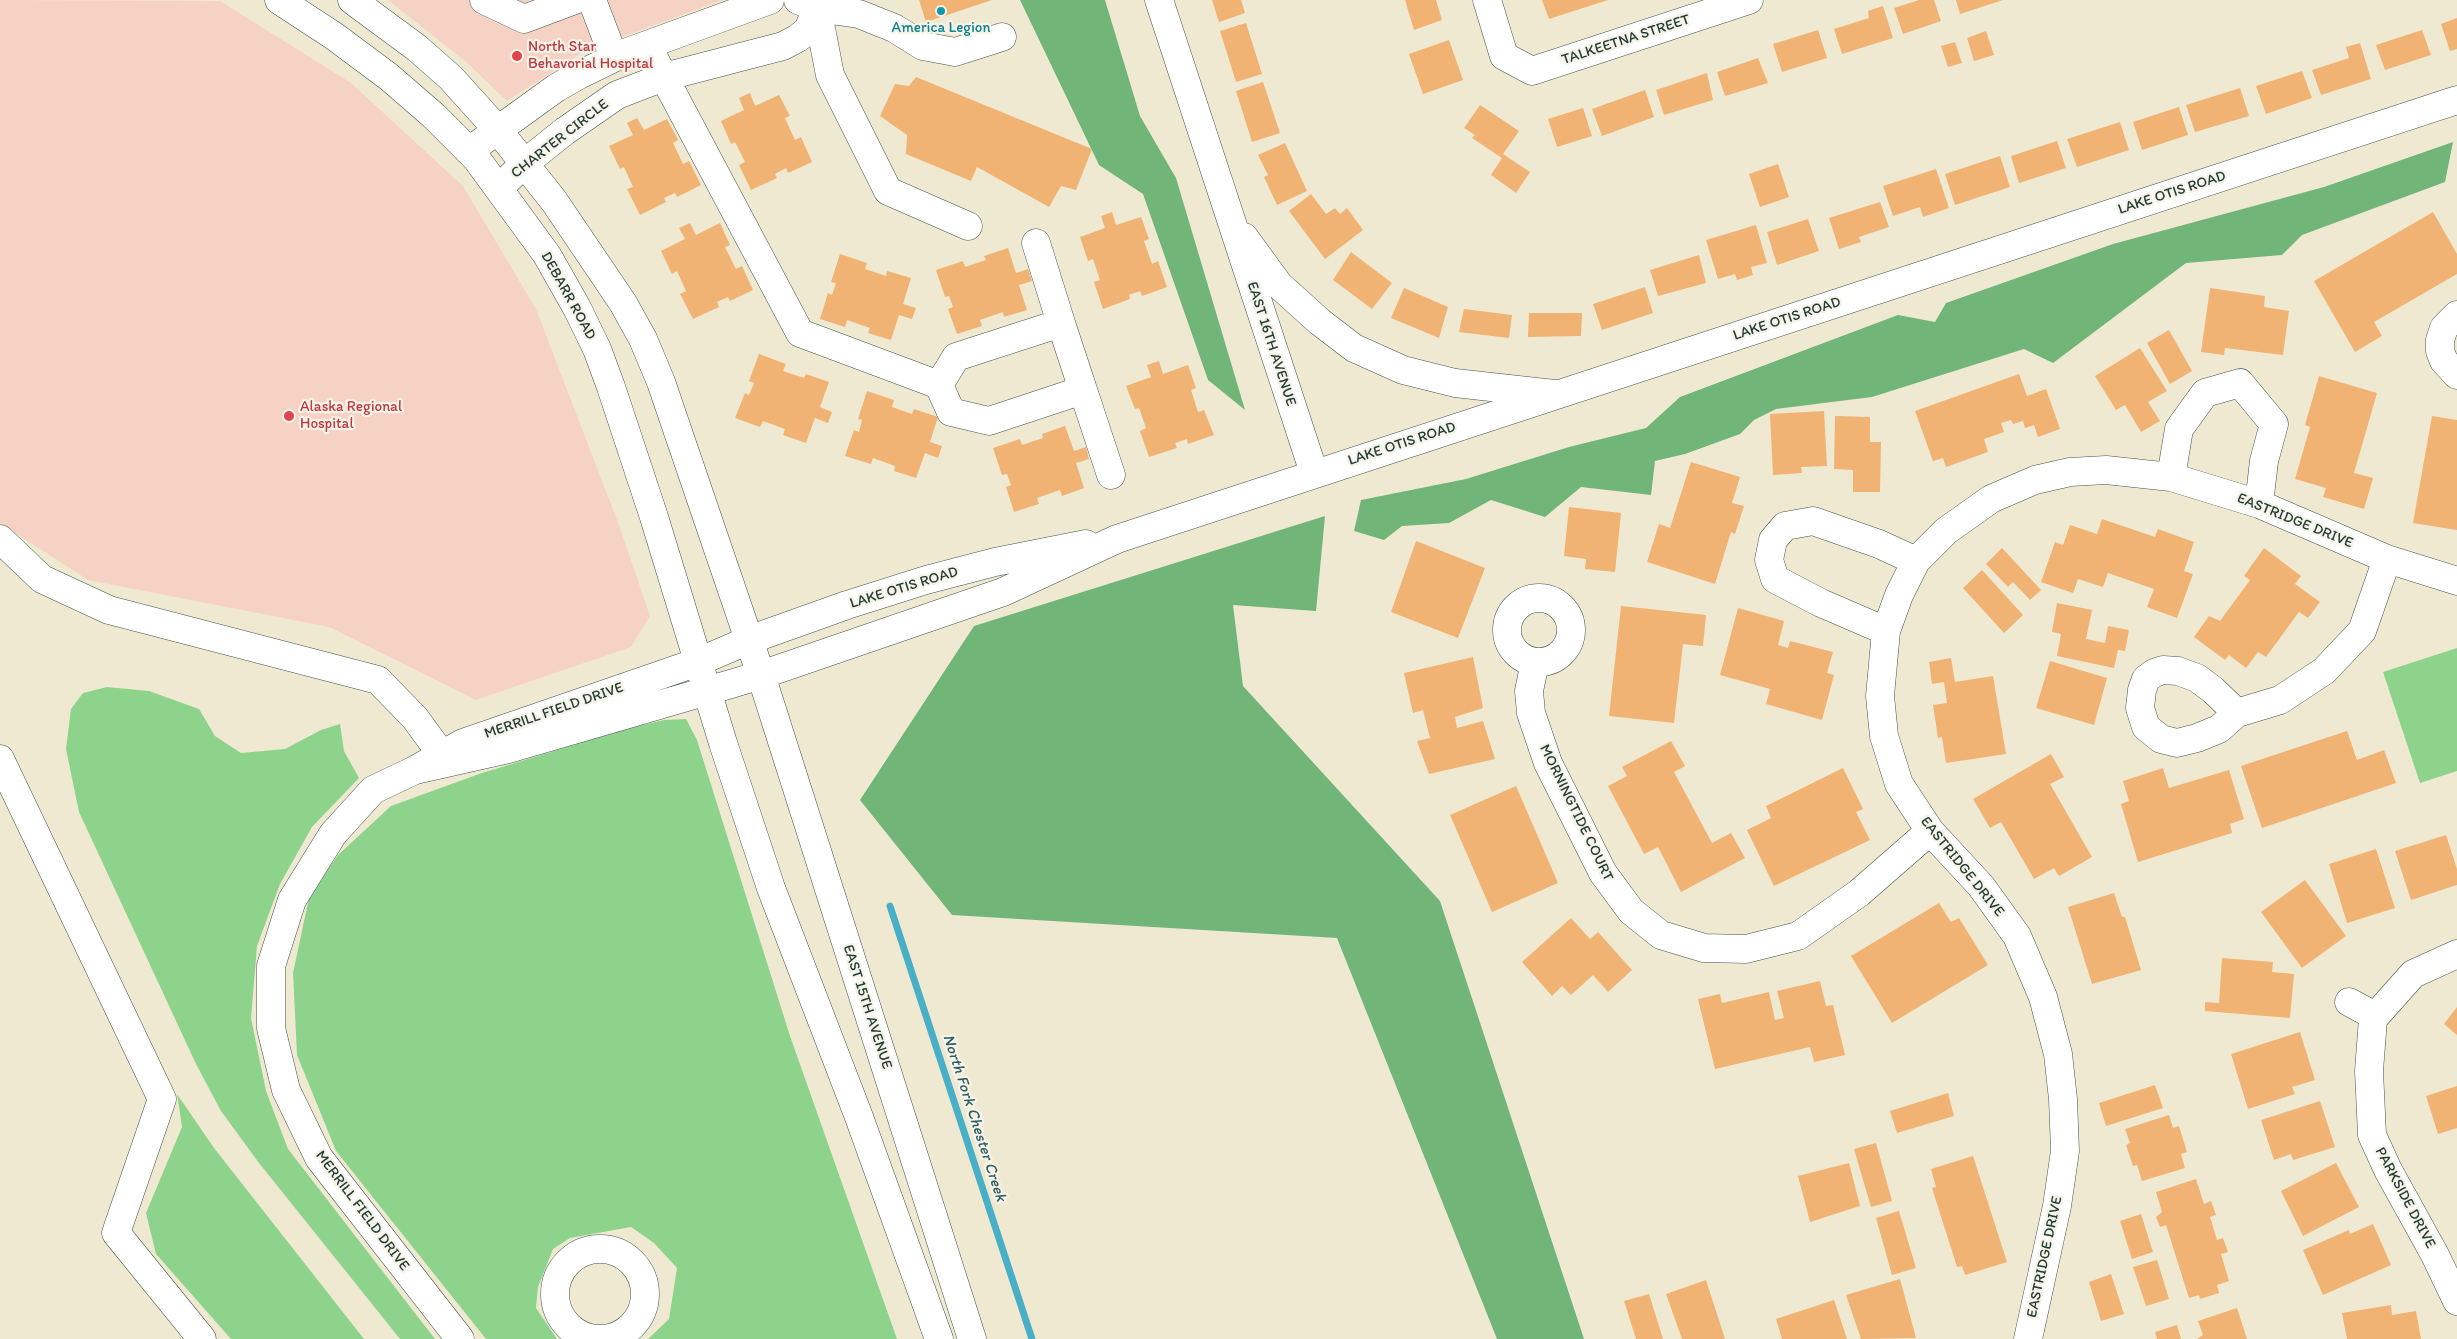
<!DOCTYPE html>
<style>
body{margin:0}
canvas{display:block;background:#f0e9d2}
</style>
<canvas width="2457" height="1339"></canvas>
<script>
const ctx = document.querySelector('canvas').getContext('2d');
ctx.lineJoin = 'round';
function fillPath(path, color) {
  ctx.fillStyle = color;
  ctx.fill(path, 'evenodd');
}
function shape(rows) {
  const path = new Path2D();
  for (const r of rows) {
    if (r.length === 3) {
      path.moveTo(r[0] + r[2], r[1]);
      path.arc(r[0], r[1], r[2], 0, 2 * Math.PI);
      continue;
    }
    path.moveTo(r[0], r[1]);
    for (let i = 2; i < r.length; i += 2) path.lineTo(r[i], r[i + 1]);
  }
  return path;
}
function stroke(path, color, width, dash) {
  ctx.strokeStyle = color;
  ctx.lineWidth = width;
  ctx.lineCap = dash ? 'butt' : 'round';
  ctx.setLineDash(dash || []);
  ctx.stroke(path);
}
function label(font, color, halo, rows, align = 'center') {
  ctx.font = font + ' Itim,sans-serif';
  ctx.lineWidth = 4.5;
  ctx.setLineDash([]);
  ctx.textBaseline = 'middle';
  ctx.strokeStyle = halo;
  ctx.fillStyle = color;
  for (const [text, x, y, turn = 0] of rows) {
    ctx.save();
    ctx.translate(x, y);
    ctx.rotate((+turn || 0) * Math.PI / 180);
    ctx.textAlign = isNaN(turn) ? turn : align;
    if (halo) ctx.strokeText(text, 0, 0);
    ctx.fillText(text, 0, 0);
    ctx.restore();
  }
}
fillPath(shape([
 [0,0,220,1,351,83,463,186,536,309,619,525,650,616,631,647,476,700,329,627,88,580,0,523],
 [388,0,723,0,586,50,507,101,466,62]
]), '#f6d2c5');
fillPath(shape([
 [2457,648,2457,771,2420,783,2383,672],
 [107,687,149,691,199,709,215,736,241,753,285,749,321,730,340,724,344,751,359,778,312,827,280,884,257,946,251,1018,266,1091,288,1149,435,1339,400,1339,259,1163,221,1111,196,1064,79,812,66,749,71,709,83,693],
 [686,719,697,740,790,1036,897,1339,648,1339,669,1319,677,1268,654,1243,631,1227,570,1238,553,1249,538,1287,536,1308,557,1339,486,1339,336,1151,297,1055,293,973,309,898,338,855,391,806,479,774,626,729,664,720],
 [177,1094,214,1148,364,1339,231,1339,156,1254,146,1213,182,1127]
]), '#8ed38c');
fillPath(shape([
 [1020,0,1105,0,1140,116,1176,178,1245,410,1208,380,1143,194,1099,165],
 [2453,142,2445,182,2302,235,2282,255,2186,263,2053,363,2024,349,1872,397,1776,409,1754,420,1740,434,1685,454,1655,461,1651,495,1581,487,1545,517,1491,500,1449,523,1402,526,1384,540,1354,531,1361,500,1466,479,1569,447,1646,428,1680,397,1898,315,1935,322,1946,303,2113,244,2324,187],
 [1325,516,1316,611,1233,605,1243,686,1440,901,1584,1339,1497,1339,1337,938,952,915,860,800,974,626]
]), '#72b578');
stroke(shape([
 [890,906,1032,1339]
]), '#48afc7', 7);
fillPath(shape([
 [919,0,992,0,926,22],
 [1212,0,1241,0,1245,13,1219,22],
 [1405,0,1436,0,1442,20,1414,30],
 [1542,0,1608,0,1549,19],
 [1919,0,1934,0,1941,21,1903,34,1894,8],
 [1956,0,2003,0,1960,14],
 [1883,6,1893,38,1842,54,1834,29,1869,18,1868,11],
 [2457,18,2457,49,2450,51,2441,24],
 [1246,23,1262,74,1236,82,1220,31],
 [1818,30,1827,58,1782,72,1773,44],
 [2422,30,2431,55,2385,70,2376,45],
 [1986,31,1994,55,1974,61,1967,38],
 [1449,40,1463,80,1423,94,1409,54],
 [1955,42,1962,63,1948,67,1941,46],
 [2360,43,2371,79,2321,95,2312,70,2349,58,2346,47],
 [1758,58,1768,83,1725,96,1717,72],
 [2302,71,2312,98,2266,114,2256,86],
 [1707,73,1713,100,1664,115,1656,90],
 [916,77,1092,149,1076,190,1061,186,1049,207,977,167,971,181,906,154,907,135,880,116,895,84,909,86],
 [1263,82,1280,133,1252,142,1236,91],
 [2240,88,2249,116,2195,132,2186,105],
 [1645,90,1654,117,1602,136,1592,109],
 [750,93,755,106,779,95,790,116,785,118,795,140,801,137,812,162,788,173,786,168,775,174,777,178,751,190,739,165,745,162,735,142,731,144,721,121,744,110,739,98],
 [1480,105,1519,131,1503,154,1530,172,1516,193,1491,175,1502,158,1472,138,1475,135,1464,128],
 [2179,107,2188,135,2142,150,2133,122],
 [1583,108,1592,136,1557,147,1548,119],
 [637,118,644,130,667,119,678,140,673,143,683,164,689,161,701,185,677,197,675,193,664,198,666,202,640,215,627,189,633,187,624,167,620,169,609,146,633,135,627,123],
 [2120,122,2129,150,2077,167,2067,139],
 [2057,141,2066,168,2019,183,2011,156],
 [1285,143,1307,191,1277,205,1264,177,1268,175,1258,155],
 [2000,156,2010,187,1955,205,1945,174],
 [1778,164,1789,197,1760,207,1749,174],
 [1936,169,1949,208,1923,217,1920,207,1893,216,1883,186],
 [1311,194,1326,214,1335,208,1340,214,1347,208,1363,230,1325,259,1289,211],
 [1880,202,1889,227,1859,237,1861,242,1839,249,1829,218],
 [1112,212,1116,225,1141,217,1149,239,1144,241,1152,264,1158,261,1167,287,1142,296,1140,291,1129,295,1130,299,1103,309,1094,282,1100,280,1093,259,1088,261,1080,237,1105,228,1101,216],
 [2433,212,2457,254,2457,274,2374,322,2382,336,2355,352,2314,281],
 [1808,219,1819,251,1777,265,1767,232],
 [690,223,696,235,720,223,730,245,725,247,736,269,742,266,753,290,730,301,728,297,717,302,719,307,693,319,680,294,686,291,677,271,672,274,661,251,685,239,679,228],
 [1756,225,1767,263,1751,267,1753,275,1737,280,1735,274,1718,279,1706,240],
 [1008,248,1016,273,1028,269,1032,281,1019,285,1027,310,1004,317,1003,312,980,320,982,326,957,334,948,309,953,307,949,296,945,297,936,270,963,261,965,267,986,260,984,256],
 [1351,252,1392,283,1372,309,1333,280],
 [840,254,867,263,865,269,886,276,887,271,911,278,903,304,916,308,912,319,899,315,891,340,868,333,870,328,847,320,845,327,820,319,828,293,832,295,836,283,831,282],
 [1699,255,1706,283,1658,296,1650,270],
 [1645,287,1653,313,1602,330,1593,304],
 [1404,288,1448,307,1439,338,1391,318],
 [2210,288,2265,296,2264,307,2289,311,2283,355,2225,348,2224,355,2201,352],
 [1464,309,1512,315,1509,338,1459,332],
 [1529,313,1582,313,1581,336,1528,337],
 [2169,330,2192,371,2170,384,2147,343],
 [2140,348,2167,391,2148,402,2160,421,2141,432,2125,405,2116,410,2095,376],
 [759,354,786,364,783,371,804,378,806,374,829,382,820,407,832,412,828,423,815,418,806,443,783,435,785,429,763,421,760,427,735,418,745,393,749,395,754,383,749,381],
 [1159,361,1163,374,1188,365,1196,388,1191,390,1198,412,1204,410,1214,435,1188,444,1187,439,1175,443,1177,448,1149,457,1140,431,1146,428,1139,408,1135,409,1126,386,1151,377,1147,365],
 [2019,374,2027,396,2046,389,2060,429,2038,437,2034,425,2025,428,2023,421,2013,424,2011,420,2001,423,2004,432,1984,439,1988,452,1946,467,1943,458,1933,461,1915,411],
 [2319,376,2377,393,2354,473,2373,478,2364,509,2323,497,2326,488,2295,479,2310,427,2305,425],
 [867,391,894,400,892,407,912,414,914,409,938,417,930,442,942,446,938,458,925,453,916,478,894,471,895,466,873,458,871,464,845,456,854,430,859,432,862,420,858,419],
 [1824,411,1827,466,1801,467,1802,473,1773,475,1770,414],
 [1835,416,1870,417,1870,442,1881,442,1880,492,1853,492,1853,470,1834,469],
 [2432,416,2457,420,2457,530,2413,523],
 [1065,426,1074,451,1086,447,1089,459,1076,463,1084,488,1062,496,1060,490,1037,498,1039,504,1014,512,1006,487,1011,485,1007,474,1002,475,993,448,1020,439,1022,445,1043,438,1042,434],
 [1691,462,1740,477,1732,503,1744,506,1735,534,1731,532,1715,584,1647,562,1659,524,1670,528],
 [1569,507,1621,513,1615,572,1585,569,1586,559,1564,556],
 [2102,519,2155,537,2158,529,2194,542,2184,571,2193,574,2177,618,2147,607,2154,589,2108,573,2103,587,2078,579,2073,593,2041,582,2055,542,2063,545,2070,525,2097,534],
 [1416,541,1485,568,1458,638,1391,612],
 [2002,548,2041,590,2030,600,2013,582,2008,587,1986,564],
 [2264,548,2301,576,2295,584,2320,602,2308,618,2299,612,2266,657,2258,652,2246,668,2229,655,2225,660,2194,637,2209,616,2220,621,2250,580,2244,576],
 [1982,570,2023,615,2004,633,1963,588],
 [2057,603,2092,610,2086,639,2105,643,2108,626,2129,630,2125,651,2118,650,2114,668,2057,656,2061,634,2052,632],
 [1621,606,1706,615,1703,646,1683,644,1674,723,1609,716],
 [1738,608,1784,621,1778,645,1788,648,1790,641,1833,652,1827,673,1834,675,1822,720,1766,704,1770,689,1720,675],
 [1473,657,1483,708,1455,717,1457,728,1483,721,1495,759,1429,774,1417,741,1430,738,1423,710,1413,713,1404,673],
 [1951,658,1955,682,1993,676,2006,754,1946,763,1942,737,1938,738,1933,705,1947,703,1944,682,1932,684,1929,662],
 [2050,661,2107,678,2094,725,2036,708],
 [2347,731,2357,760,2384,750,2396,783,2262,828,2241,766],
 [1671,741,1685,766,1674,772,1712,843,1731,833,1745,858,1681,892,1658,847,1644,854,1608,786,1627,776,1622,767],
 [2051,754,2064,777,2050,784,2092,857,2059,876,2054,868,2034,879,2001,822,1990,828,1973,799],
 [1843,768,1863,809,1856,812,1870,840,1774,886,1747,830,1771,818,1766,806],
 [2163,768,2169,788,2229,770,2244,819,2230,824,2232,833,2138,862,2121,804,2129,801,2123,781],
 [1516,786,1558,883,1492,912,1450,815],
 [2446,835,2457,869,2457,885,2411,900,2395,851],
 [2376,849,2395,908,2347,923,2329,864],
 [2305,880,2346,936,2302,968,2261,912],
 [2114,893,2122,917,2125,917,2141,970,2092,984,2068,907],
 [1939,903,1951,922,1959,918,1988,965,1892,1023,1851,956],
 [1571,918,1590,939,1598,932,1632,970,1608,992,1593,975,1571,995,1562,986,1552,996,1522,962],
 [2222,958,2273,962,2272,972,2294,974,2290,1018,2205,1011,2205,1002,2219,1003],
 [1820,981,1826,1006,1833,1005,1845,1055,1814,1062,1810,1047,1715,1069,1698,999,1720,994,1722,1003,1769,992,1775,1020,1784,1018,1777,991],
 [2457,1007,2457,1035,2444,1024],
 [2300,1032,2315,1080,2292,1087,2295,1094,2248,1109,2231,1054],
 [2155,1085,2163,1108,2106,1126,2099,1103],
 [2457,1086,2457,1128,2438,1134,2426,1096],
 [1948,1093,1954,1116,1897,1133,1890,1111],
 [2320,1101,2335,1147,2293,1160,2291,1154,2274,1160,2261,1120],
 [2169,1115,2173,1128,2179,1126,2187,1152,2181,1154,2185,1168,2142,1181,2137,1165,2133,1166,2126,1145,2130,1143,2125,1129],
 [1876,1143,1892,1201,1871,1207,1854,1149],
 [1973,1156,2007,1262,1965,1275,1962,1266,1957,1267,1932,1188,1936,1187,1931,1169],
 [1849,1163,1860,1206,1810,1222,1798,1176],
 [2336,1163,2359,1207,2303,1236,2281,1191],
 [2196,1179,2204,1204,2211,1201,2216,1215,2210,1217,2217,1240,2223,1238,2228,1252,2221,1254,2229,1281,2217,1285,2219,1293,2200,1299,2199,1295,2189,1298,2166,1225,2160,1227,2156,1217,2162,1212,2156,1192],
 [1899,1211,1916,1268,1892,1275,1876,1218],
 [2141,1214,2153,1252,2132,1259,2120,1221],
 [2373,1224,2391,1265,2323,1295,2303,1250,2349,1230,2350,1234],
 [2157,1260,2169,1299,2146,1306,2133,1267],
 [2111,1274,2124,1314,2101,1321,2089,1282],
 [1900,1279,1916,1338,1861,1339,1846,1295],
 [1706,1280,1725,1339,1682,1339,1666,1294],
 [1649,1294,1663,1339,1636,1339,1624,1301],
 [1834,1300,1847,1339,1782,1339,1776,1319],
 [2391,1305,2392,1315,2416,1311,2421,1339,2347,1339,2342,1313],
 [2237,1308,2247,1339,2197,1339,2203,1335,2198,1321],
 [2177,1325,2181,1339,2157,1339,2155,1332]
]), '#f0b373');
const minor = shape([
 [484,0,524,19,575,0],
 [592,0,614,58],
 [1159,0,1314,473],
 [1487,0,1504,56,1532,71,1749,0],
 [647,45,800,333,939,385,951,412,989,421,1083,390,1061,323,956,357,939,385],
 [469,151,556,88,579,75,622,54,770,0],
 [499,188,525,163,565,131,617,95,664,77,783,46,798,38,808,30,817,8,798,0],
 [968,226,888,191,830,75,817,8,859,14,894,28,923,46,955,52,1002,37],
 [1244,237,1279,285,1320,322,1354,348,1403,370,1455,383,1554,394],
 [1036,243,1061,323],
 [2457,315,2444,328,2440,340,2440,351,2444,361,2457,375],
 [1083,390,1111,475],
 [2171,477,2179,429,2205,393,2240,383,2274,424,2264,461,2259,504],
 [0,539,42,579,109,610,378,680,415,718,442,755],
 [1539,630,32],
 [1886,631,1821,603,1775,579,1769,560,1773,540,1785,526,1813,521,1879,544,1916,561],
 [698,662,463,743,415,770,508,749,707,691],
 [1535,662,1529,691,1531,713,1548,763,1603,873,1631,911,1661,935,1704,948,1746,949,1798,936,1859,893,1930,831],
 [2237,713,2213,690,2197,678,2178,671,2163,670,2154,673,2146,679,2142,690,2140,708,2146,727,2161,739,2177,743,2197,738,2219,729,2237,713,2280,700,2324,671,2362,631,2387,559],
 [0,759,162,1099,116,1233,202,1339],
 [415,770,373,790,333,834,292,900,271,966,271,1028,286,1090,319,1158,460,1339],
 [2457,954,2413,974,2373,1019,2369,1071,2372,1135,2388,1170,2435,1255,2457,1301],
 [2349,1002,2375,1016],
 [600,1294,45],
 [2028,1339,2057,1206,2065,1151,2063,1099,2058,1054,2043,997,2017,936,1981,886,1930,831,1899,784,1884,736,1880,696,1886,631,1899,595,1916,561,1946,531,1991,499,2035,480,2070,472,2106,470,2171,477,2259,504,2387,559,2457,581]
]);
const major = shape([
 [279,0,334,36,389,77,434,116,476,158,547,255,577,308,597,349,611,387,654,517,723,743,771,888,859,1117,939,1339],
 [352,0,417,48,451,78,497,129,554,201,623,303,643,339,661,382,761,675,972,1339],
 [698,662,749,640,847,605,926,580,995,562,1086,544],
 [707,691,761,675,1003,592,1117,539,2457,100]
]);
stroke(minor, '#3e574c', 29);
stroke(major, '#3e574c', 29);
stroke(minor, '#fff', 28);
stroke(major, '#fff', 28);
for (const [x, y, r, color] of [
 [941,11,5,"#0f9aa8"],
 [517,56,6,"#e0444e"],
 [289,416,6,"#e0444e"]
]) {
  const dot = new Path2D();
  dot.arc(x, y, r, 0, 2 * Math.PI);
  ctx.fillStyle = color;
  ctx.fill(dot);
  stroke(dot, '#f7f3e8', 2);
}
label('15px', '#0d838f', '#f7f3e8', [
 ["America Legion",941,28]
]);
label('15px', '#1f3d34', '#f7f3e8', [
 ["TALKEETNA STREET",1626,40,-18],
 ["CHARTER CIRCLE",560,139,-38],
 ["LAKE OTIS ROAD",2172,193,-18],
 ["DEBARR ROAD",568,296,61],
 ["LAKE OTIS ROAD",1787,319,-18],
 ["EAST 16TH AVENUE",1271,344,72],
 ["LAKE OTIS ROAD",1402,444,-18],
 ["EASTRIDGE DRIVE",2295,521,22],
 ["LAKE OTIS ROAD",904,588,-17],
 ["MERRILL FIELD DRIVE",554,711,-19],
 ["MORNINGTIDE COURT",1576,813,64],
 ["EASTRIDGE DRIVE",1962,867,51],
 ["EAST 15TH AVENUE",867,1007,72],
 ["PARKSIDE DRIVE",2405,1198,62],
 ["MERRILL FIELD DRIVE",362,1211,53],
 ["EASTRIDGE DRIVE",2045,1257,-78]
]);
label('15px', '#be3a42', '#f7f3e8', [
 ["North Star",528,47],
 ["Behavorial Hospital",528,64],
 ["Alaska Regional",300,407],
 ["Hospital",300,424]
], 'left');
label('italic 16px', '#2b5f60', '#f7f3e8', [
 ["North Fork Chester Creek",974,1118,72]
]);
</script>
